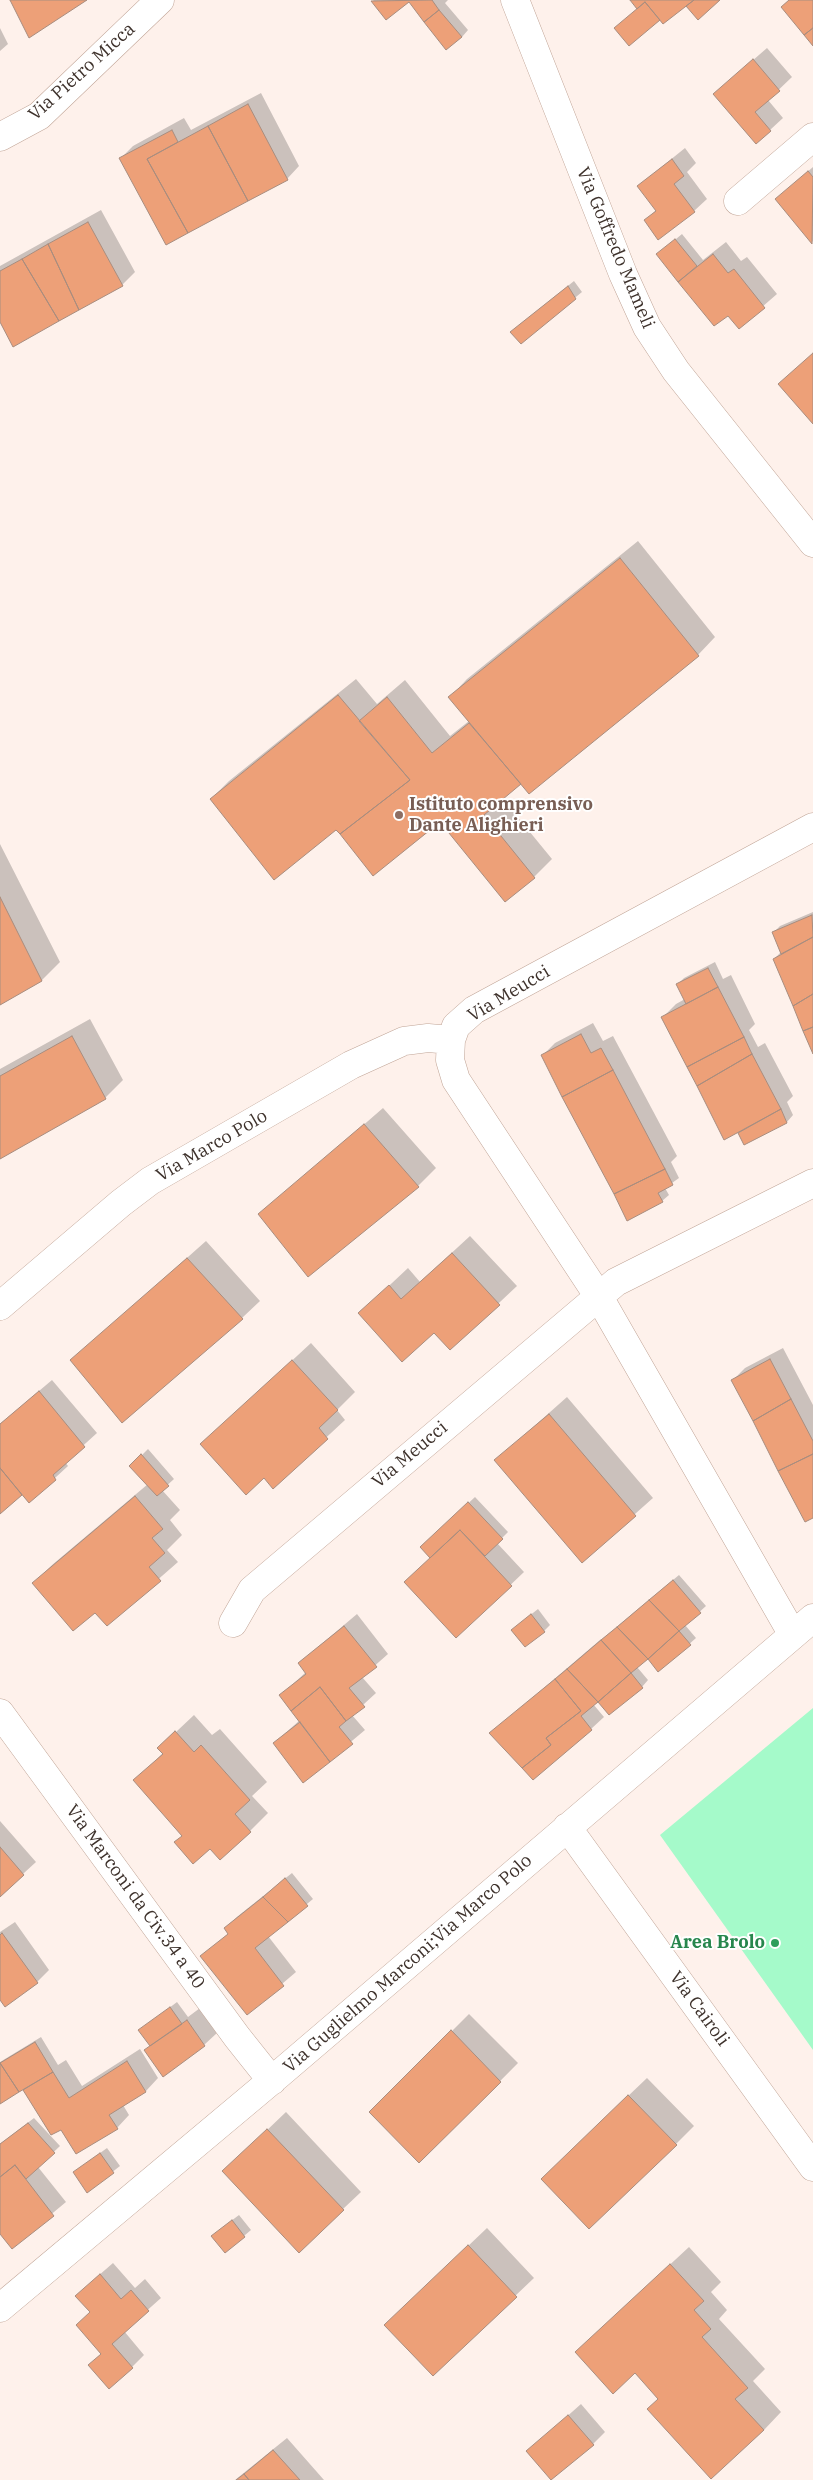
<!DOCTYPE html>
<style>
body{margin:0}
canvas{display:block;background:#fef1eb}
</style>
<canvas width="813" height="2480"></canvas>
<script>
const ctx = document.querySelector('canvas').getContext('2d');
ctx.lineJoin = 'round';
function fillPath(path, color) {
  ctx.fillStyle = color;
  ctx.fill(path, 'evenodd');
}
function shape(rows) {
  const path = new Path2D();
  for (const r of rows) {
    path.moveTo(r[0], r[1]);
    for (let i = 2; i < r.length; i += 2) path.lineTo(r[i], r[i + 1]);
  }
  return path;
}
function stroke(path, color, width, dash) {
  ctx.strokeStyle = color;
  ctx.lineWidth = width;
  ctx.lineCap = dash ? 'butt' : 'round';
  ctx.setLineDash(dash || []);
  ctx.stroke(path);
}
function label(font, color, halo, rows, align = 'center') {
  ctx.font = font + ' "IBM Plex Serif",serif';
  ctx.lineWidth = 4;
  ctx.setLineDash([]);
  ctx.textBaseline = 'middle';
  ctx.strokeStyle = halo;
  ctx.fillStyle = color;
  for (const [text, x, y, turn = 0] of rows) {
    ctx.save();
    ctx.translate(x, y);
    ctx.rotate((+turn || 0) * Math.PI / 180);
    ctx.textAlign = isNaN(turn) ? turn : align;
    if (halo) ctx.strokeText(text, 0, 0);
    ctx.fillText(text, 0, 0);
    ctx.restore();
  }
}
fillPath(shape([
 [813,1708,813,2050,660,1835]
]), '#a5faca');
fillPath(shape([
 [373,0,448,0,445,3,468,30,462,37,409,1,387,18],
 [0,28,8,44,0,51],
 [767,48,792,77,768,100,783,118,770,130,714,94],
 [261,93,299,166,287,179,120,159,133,146,184,118,191,130],
 [685,148,696,163,687,172,707,199,694,211,645,221,656,210,638,186],
 [813,167,813,241,812,242,776,199],
 [101,210,135,272,122,285,0,320,0,266],
 [682,234,703,260,726,242,741,261,747,257,777,294,739,327,728,314,715,325,658,254],
 [574,281,582,292,521,342,518,326],
 [638,541,715,637,698,655,502,798,552,859,534,877,440,820,336,828,211,799,229,781,356,679,377,704,405,680,450,736,469,721,450,697,467,679],
 [0,844,60,962,42,980,0,1004],
 [813,912,813,1051,774,959,781,952,774,932,780,926],
 [715,962,723,979,731,975,755,1024,749,1030,758,1047,765,1043,793,1096,787,1102,793,1115,787,1122,745,1143,740,1133,744,1129,663,1017,676,1004,685,999,678,984,684,978],
 [90,1019,123,1080,105,1098,0,1158,0,1069],
 [593,1023,603,1041,613,1036,677,1156,671,1162,679,1178,665,1188,669,1195,662,1201,542,1056,555,1043],
 [383,1108,436,1168,418,1186,260,1215],
 [470,1236,517,1286,450,1349,434,1331,360,1313,408,1268,420,1282],
 [206,1241,260,1301,242,1318,72,1360],
 [311,1343,355,1392,337,1410,345,1420,273,1487,264,1477,202,1444],
 [783,1348,813,1405,813,1517,733,1380,745,1368],
 [52,1380,97,1433,65,1462,68,1466,30,1501,22,1493,0,1512,0,1424],
 [567,1397,653,1498,582,1561,496,1460],
 [148,1449,174,1479,162,1490,180,1510,170,1520,182,1535,167,1550,178,1562,107,1624,95,1611,34,1583,52,1565,148,1484,131,1466],
 [475,1497,508,1532,497,1543,524,1572,456,1637,428,1541],
 [679,1575,706,1606,685,1625,696,1638,659,1671,648,1658,637,1667,648,1680,642,1687,609,1713,607,1694,593,1704,604,1717,591,1729,491,1733,600,1640,630,1674,632,1672,602,1639],
 [538,1609,550,1625,544,1631,519,1624],
 [357,1614,388,1654,362,1677,376,1693,352,1715,365,1730,304,1781,274,1743,300,1720,281,1695,306,1672,299,1663],
 [194,1715,212,1735,220,1729,267,1782,252,1796,268,1813,250,1831,210,1847,183,1835,135,1780,163,1753,159,1748],
 [0,1821,36,1862,0,1895],
 [292,1873,313,1899,268,1936,296,1972,248,2013,202,1956,229,1933,225,1928,238,1916],
 [15,1922,49,1970,37,1982,0,1998,0,1932],
 [177,2002,188,2017,200,2008,217,2033,204,2045,140,2030],
 [469,2014,518,2063,420,2162,371,2112],
 [41,2037,58,2065,66,2060,82,2086,140,2049,158,2078,146,2091,123,2105,129,2115,117,2128,61,2128,52,2134,23,2088,0,2103,0,2062],
 [647,2078,694,2126,676,2144,560,2161],
 [286,2112,361,2192,343,2209,242,2154],
 [34,2118,60,2146,38,2167,66,2202,12,2247,0,2232,0,2144],
 [107,2148,120,2166,88,2191,74,2172],
 [239,2215,251,2230,225,2252,219,2230],
 [487,2228,534,2278,433,2374,404,2307],
 [689,2247,721,2282,711,2292,727,2310,719,2319,765,2369,753,2381,781,2412,764,2430,660,2399,635,2372,595,2334],
 [113,2263,135,2288,145,2279,161,2298,124,2331,144,2355,132,2367,90,2365,102,2353,91,2312,90,2283],
 [581,2404,605,2432,593,2444,528,2451],
 [287,2438,324,2480,235,2480]
]), '#0003');
const building = shape([
 [10,0,87,0,29,38,10,0],
 [432,0,439,10,424,22,409,2,386,20,371,1,432,0],
 [630,0,694,0,663,24,645,2,637,9,630,0],
 [694,0,720,0,698,20,686,6,694,0],
 [789,0,813,0,813,28,804,35,781,7,789,0],
 [645,2,660,20,629,46,614,28,645,2],
 [439,10,462,37,446,50,424,22,439,10],
 [813,28,813,46,804,35,813,28],
 [753,59,780,91,755,112,771,131,756,144,713,94,753,59],
 [248,104,288,180,248,201,208,126,248,104],
 [208,126,248,201,188,233,147,159,208,126],
 [172,130,178,142,147,159,188,233,166,245,119,158,172,130],
 [672,159,684,176,674,184,695,212,658,240,644,220,656,211,637,186,672,159],
 [808,171,813,177,812,244,775,199,808,171],
 [88,222,123,286,79,310,48,244,88,222],
 [675,239,697,266,678,282,656,254,675,239],
 [48,244,79,310,59,321,22,259,48,244],
 [713,254,728,273,734,269,765,308,739,329,728,316,714,326,678,282,713,254],
 [22,259,59,321,13,347,0,322,0,271,22,259],
 [568,286,576,299,521,344,510,332,568,286],
 [813,353,813,424,778,384,813,353],
 [620,558,699,656,529,794,448,697,620,558],
 [338,695,410,780,340,834,336,830,274,880,210,799,338,695],
 [387,697,432,753,469,723,521,784,484,815,535,878,505,902,440,822,373,876,340,834,410,780,359,721,387,697],
 [0,897,42,981,0,1005,0,897],
 [812,915,813,937,781,954,772,932,812,915],
 [813,937,813,994,793,1006,773,959,813,937],
 [708,968,718,987,686,1004,676,984,708,968],
 [718,987,744,1037,687,1067,661,1017,718,987],
 [813,994,813,1027,803,1031,793,1006,813,994],
 [813,1027,813,1054,803,1031,813,1027],
 [581,1034,591,1053,601,1048,613,1070,562,1097,541,1055,581,1034],
 [72,1036,106,1099,0,1159,0,1076,72,1036],
 [744,1037,752,1054,697,1086,687,1067,744,1037],
 [752,1054,781,1109,724,1140,697,1086,752,1054],
 [613,1070,665,1169,614,1194,562,1097,613,1070],
 [781,1109,787,1123,744,1145,738,1133,781,1109],
 [364,1124,419,1187,308,1277,258,1214,364,1124],
 [665,1169,673,1185,658,1193,663,1202,627,1221,614,1194,665,1169],
 [452,1253,500,1305,450,1350,434,1333,402,1362,358,1313,389,1285,401,1299,452,1253],
 [187,1258,243,1319,122,1423,70,1360,187,1258],
 [770,1359,791,1399,753,1421,731,1380,770,1359],
 [292,1360,338,1410,319,1428,328,1439,273,1489,264,1478,246,1495,200,1444,292,1360],
 [39,1391,85,1447,53,1475,56,1480,29,1503,0,1468,0,1424,39,1391],
 [791,1399,813,1441,813,1454,778,1471,753,1421,791,1399],
 [549,1414,636,1516,582,1563,494,1460,549,1414],
 [141,1454,169,1486,157,1496,129,1466,141,1454],
 [813,1454,813,1518,805,1522,778,1471,813,1454],
 [0,1468,22,1495,0,1514,0,1468],
 [135,1496,163,1529,152,1538,165,1553,149,1567,161,1581,107,1626,95,1613,73,1631,32,1583,135,1496],
 [468,1502,503,1539,485,1556,460,1530,430,1558,420,1547,468,1502],
 [460,1530,512,1586,456,1638,404,1582,460,1530],
 [673,1580,701,1613,679,1631,649,1600,673,1580],
 [649,1600,679,1631,648,1659,617,1627,649,1600],
 [531,1614,545,1632,525,1647,511,1630,531,1614],
 [344,1626,377,1667,349,1688,365,1707,346,1721,320,1687,291,1711,279,1695,306,1674,298,1663,344,1626],
 [617,1627,648,1659,631,1673,601,1640,617,1627],
 [679,1631,691,1645,658,1672,648,1659,679,1631],
 [601,1640,631,1673,598,1702,567,1669,601,1640],
 [567,1669,598,1702,581,1716,592,1730,533,1780,522,1768,551,1745,546,1738,581,1711,555,1679,567,1669],
 [631,1673,643,1688,609,1715,598,1702,631,1673],
 [555,1679,581,1711,546,1738,551,1745,522,1768,489,1733,555,1679],
 [320,1687,346,1721,339,1727,353,1744,330,1762,291,1711,320,1687],
 [300,1722,330,1762,303,1783,273,1743,300,1722],
 [175,1731,194,1752,201,1745,250,1800,235,1814,251,1832,220,1860,210,1849,193,1864,174,1842,182,1836,133,1780,163,1754,157,1748,175,1731],
 [0,1847,24,1875,0,1897,0,1847],
 [285,1878,308,1906,288,1922,263,1897,285,1878],
 [263,1897,288,1922,255,1948,284,1986,247,2015,200,1956,228,1934,224,1928,263,1897],
 [2,1933,38,1983,5,2007,0,2000,0,1935,2,1933],
 [170,2007,182,2024,150,2046,138,2030,170,2007],
 [187,2020,205,2046,163,2077,144,2050,187,2020],
 [451,2030,501,2082,419,2163,369,2112,451,2030],
 [35,2042,53,2072,19,2092,0,2063,35,2042],
 [127,2061,146,2092,109,2115,118,2129,76,2154,61,2130,51,2135,23,2090,53,2072,69,2098,127,2061],
 [0,2063,19,2092,0,2104,0,2063],
 [628,2095,677,2145,589,2229,541,2179,628,2095],
 [28,2123,55,2153,26,2179,15,2165,0,2177,0,2144,28,2123],
 [267,2129,344,2210,299,2253,222,2171,267,2129],
 [100,2153,114,2173,87,2193,73,2172,100,2153],
 [15,2165,54,2216,12,2249,0,2234,0,2177,15,2165],
 [232,2220,245,2237,225,2253,211,2236,232,2220],
 [468,2245,517,2297,433,2376,384,2325,468,2245],
 [670,2264,704,2301,694,2310,711,2329,702,2337,748,2388,735,2399,764,2430,711,2479,647,2409,658,2399,635,2373,613,2394,575,2352,670,2264],
 [100,2274,121,2299,131,2290,149,2311,112,2344,133,2368,109,2389,88,2365,101,2354,76,2325,90,2312,75,2296,100,2274],
 [568,2415,594,2445,551,2480,526,2451,568,2415],
 [273,2450,300,2480,249,2480,244,2474,273,2450],
 [244,2474,249,2480,236,2480,244,2474]
]);
fillPath(building, '#eda078');
stroke(building, '#a88d7f', 1);
const minor = shape([
 [515,0,623,274,647,327,676,371,813,543],
 [0,137,39,116,160,0],
 [738,201,813,137],
 [0,1306,121,1203,150,1181,351,1065,404,1041,428,1038,451,1040],
 [233,1623,252,1590,616,1282,813,1183],
 [793,1635,599,1297,456,1080,450,1060,451,1040,456,1026,474,1010,813,827],
 [0,1713,237,2037,272,2081],
 [567,1827,813,2167],
 [0,2308,277,2076,813,1618]
]);
stroke(minor, '#c0a496', 29);
stroke(minor, '#fff', 28);
for (const [x, y, r, color] of [
 [399,815,5,"#8d6e63"],
 [775,1943,5,"#2e9e5b"]
]) {
  const dot = new Path2D();
  dot.arc(x, y, r, 0, 2 * Math.PI);
  ctx.fillStyle = color;
  ctx.fill(dot);
  stroke(dot, '#fff', 2);
}
label('18px', '#3e322c', '#fff', [
 ["Via Pietro Micca",82,72,-42],
 ["Via Goffredo Mameli",615,248,67],
 ["Via Meucci",509,994,-31],
 ["Via Marco Polo",212,1146,-30],
 ["Via Meucci",410,1455,-40],
 ["Via Marconi da Civ.34 a 40",135,1897,54],
 ["Via Guglielmo Marconi;Via Marco Polo",408,1964,-41],
 ["Via Cairoli",699,2009,54]
]);
label('bold 18px', '#785e54', '#fff', [
 ["Istituto comprensivo",409,805],
 ["Dante Alighieri",409,826]
], 'left');
label('bold 18px', '#27864d', '#fff', [
 ["Area Brolo",765,1943]
], 'right');
</script>
